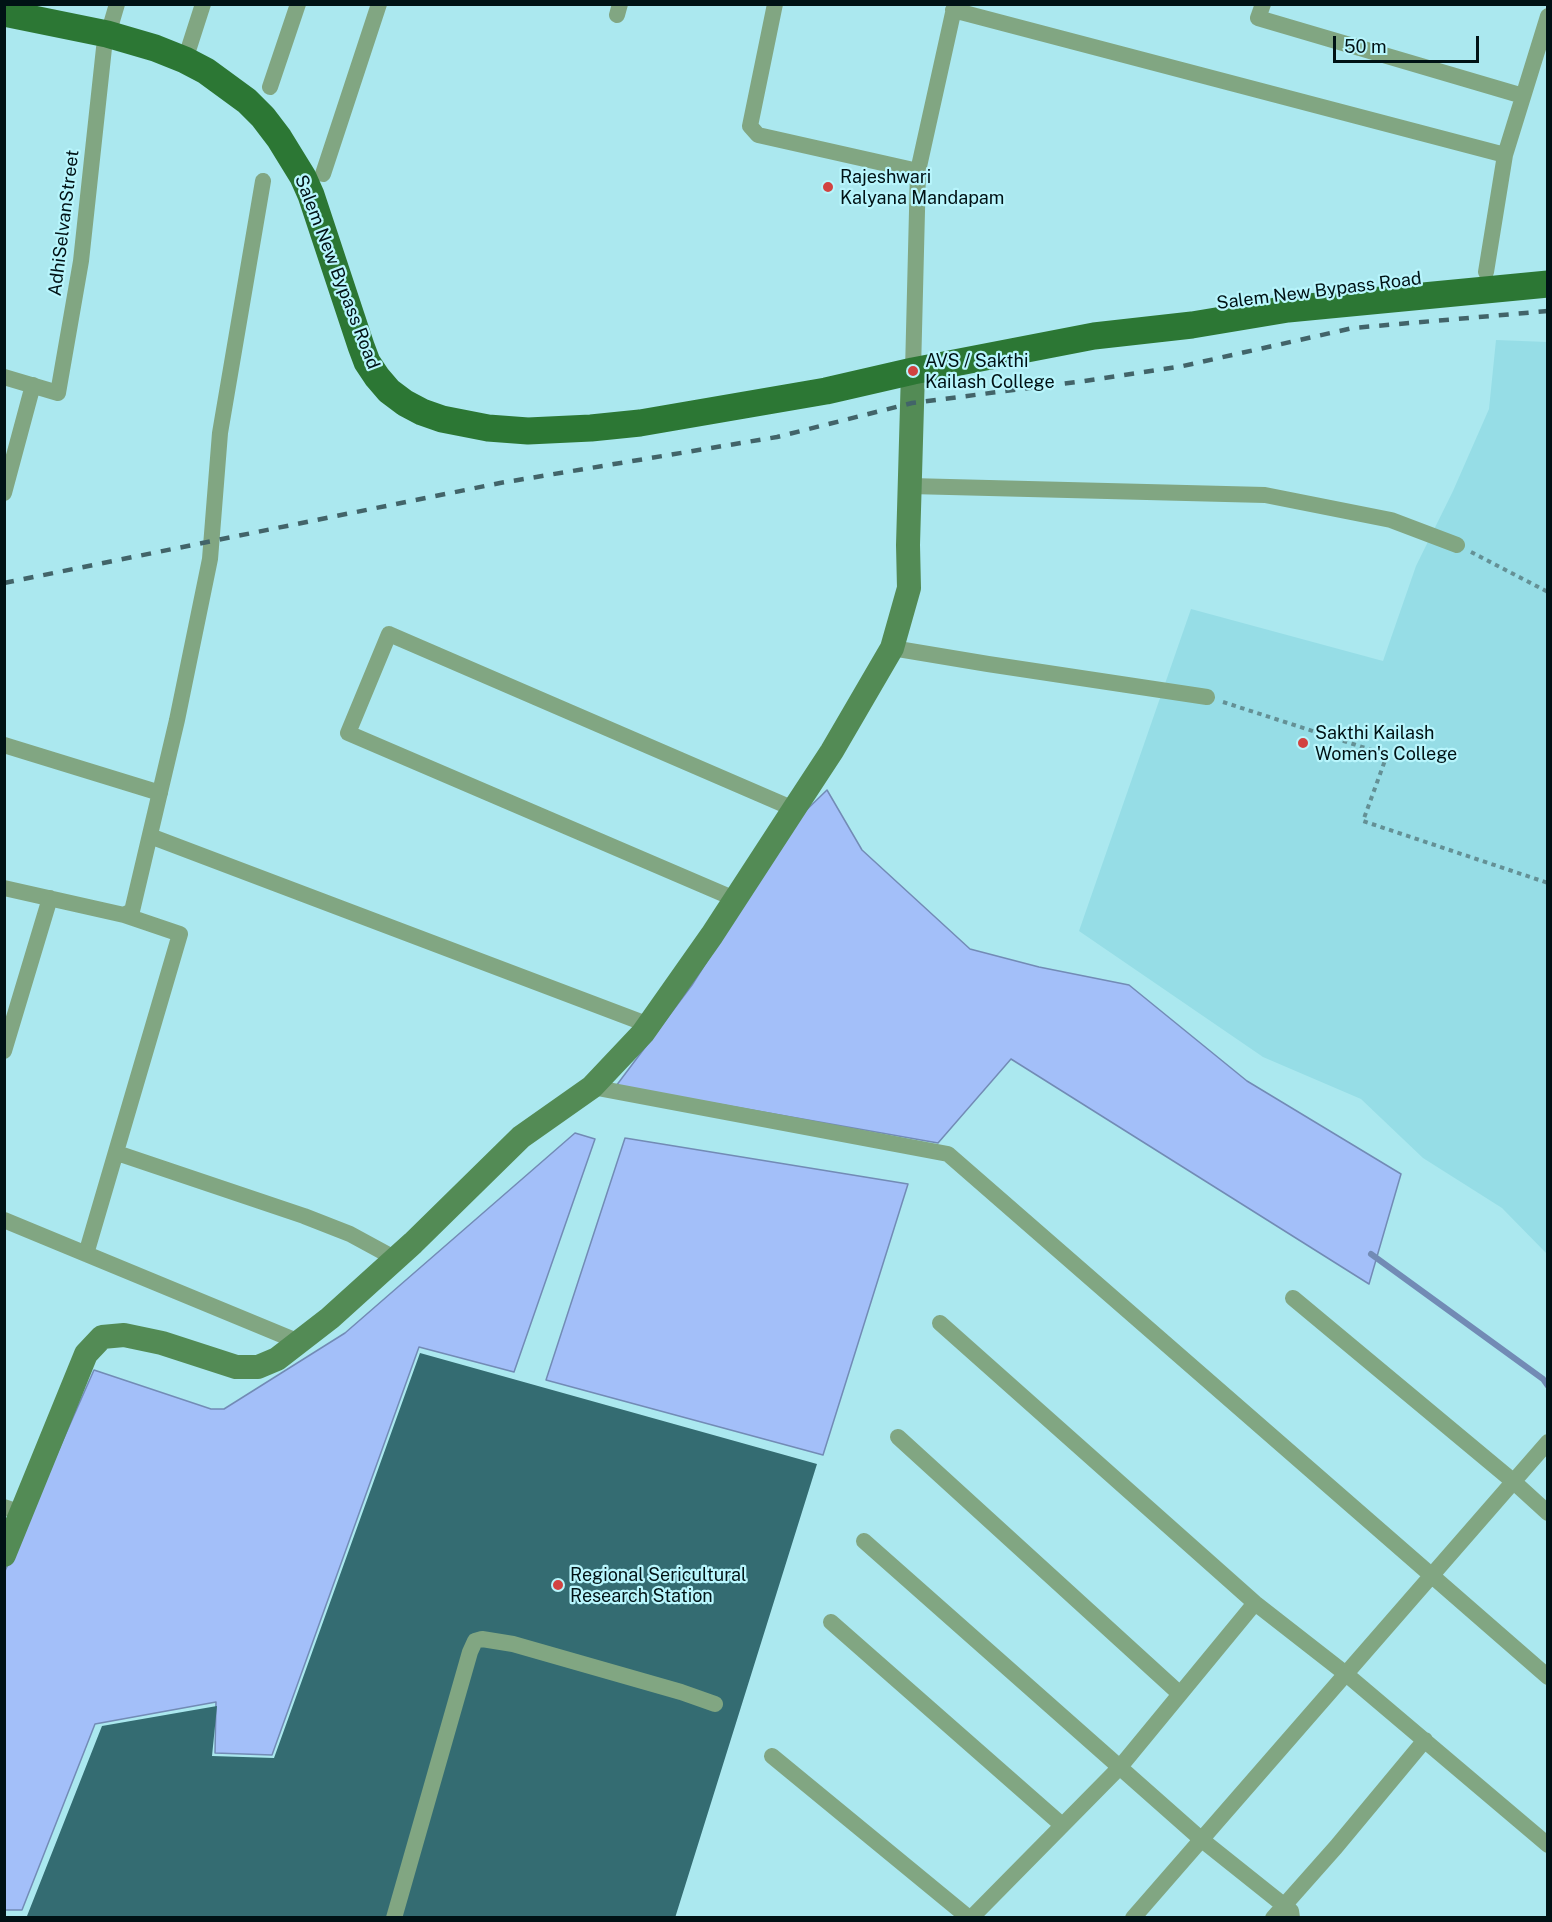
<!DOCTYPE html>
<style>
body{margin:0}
#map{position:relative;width:1552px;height:1922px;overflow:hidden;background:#abe8ef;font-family:"Public Sans",sans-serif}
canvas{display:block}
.frame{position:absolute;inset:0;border:6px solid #001215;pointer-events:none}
.scale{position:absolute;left:1333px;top:36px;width:146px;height:27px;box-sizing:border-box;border:3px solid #001215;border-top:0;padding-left:8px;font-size:18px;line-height:21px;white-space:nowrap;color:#001215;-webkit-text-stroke:4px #b8f5fc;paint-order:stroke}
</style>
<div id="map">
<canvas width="1552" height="1922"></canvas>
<div class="frame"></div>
<div class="scale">50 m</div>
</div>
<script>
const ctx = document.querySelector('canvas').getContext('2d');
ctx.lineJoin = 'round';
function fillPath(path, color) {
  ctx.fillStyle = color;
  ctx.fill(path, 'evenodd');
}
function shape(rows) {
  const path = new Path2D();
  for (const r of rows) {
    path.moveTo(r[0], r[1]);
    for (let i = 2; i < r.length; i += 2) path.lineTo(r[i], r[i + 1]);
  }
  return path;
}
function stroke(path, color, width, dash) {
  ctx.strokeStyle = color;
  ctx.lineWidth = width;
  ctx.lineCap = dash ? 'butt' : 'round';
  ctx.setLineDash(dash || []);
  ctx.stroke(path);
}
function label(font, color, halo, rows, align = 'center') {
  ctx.font = font + ' "Public Sans",sans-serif';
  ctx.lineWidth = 4.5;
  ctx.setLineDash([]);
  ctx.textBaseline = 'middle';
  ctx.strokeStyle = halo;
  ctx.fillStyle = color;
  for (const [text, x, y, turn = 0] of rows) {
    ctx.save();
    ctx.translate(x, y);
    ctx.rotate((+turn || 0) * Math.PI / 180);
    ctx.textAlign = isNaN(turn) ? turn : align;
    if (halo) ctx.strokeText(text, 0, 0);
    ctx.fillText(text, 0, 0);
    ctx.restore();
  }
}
fillPath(shape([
 [1496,340,1547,342,1547,1254,1502,1208,1423,1158,1361,1099,1263,1057,1079,931,1191,609,1383,661,1416,566,1453,491,1489,409]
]), '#96dde6');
const water = shape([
 [827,790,862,850,970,949,1039,967,1129,985,1247,1081,1401,1174,1369,1284,1011,1059,938,1143,616,1086,692,985,795,821,827,790],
 [575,1133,595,1139,514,1372,419,1347,272,1755,215,1753,216,1702,95,1724,22,1910,5,1910,5,1571,94,1370,211,1409,224,1409,345,1333,575,1133],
 [625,1138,908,1184,823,1455,546,1380,625,1138]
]);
fillPath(water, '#a3bff9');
stroke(water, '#728bb5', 1.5);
stroke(shape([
 [1371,1254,1543,1379,1548,1386]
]), '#728bb5', 6);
fillPath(shape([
 [420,1353,817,1464,675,1918,46,1918,27,1916,102,1726,217,1706,212,1756,274,1758]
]), '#346c72');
stroke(shape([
 [1471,552,1548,592],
 [1223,702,1387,755,1363,821,1548,883]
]), '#649095', 4, [4.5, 4.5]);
stroke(shape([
 [775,4,750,126,758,135,918,171],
 [1263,4,1258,18,1523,96],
 [953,10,1505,155],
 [617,15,620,4],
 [185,60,203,4],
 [270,87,298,4],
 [323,174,379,4],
 [1486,272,1505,155,1548,16],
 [913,371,918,171,955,4],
 [4,377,58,393,81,261,104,48,117,4],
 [910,486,1265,495,1391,520,1457,545],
 [4,493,33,385],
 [892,648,988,664,1207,697],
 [4,745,160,793],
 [150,836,649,1025],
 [4,888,124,915,132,911,177,720,210,559,220,433,263,181],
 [735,899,348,733,389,634,794,809],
 [4,1051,50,898],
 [592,1087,948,1154,1548,1677],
 [117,1153,304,1216,350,1234,396,1259],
 [4,1220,299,1342],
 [86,1254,180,934,124,915],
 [1293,1298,1514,1482,1548,1513],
 [940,1323,1255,1603,1346,1674,1548,1845],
 [898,1437,1180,1694],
 [4,1507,22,1513],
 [864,1541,1202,1840,1291,1911,1292,1918],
 [831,1622,1062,1825],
 [772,1756,969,1918],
 [394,1918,470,1652,475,1641,482,1639,513,1644,681,1692,715,1704],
 [971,1918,1120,1767,1255,1603],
 [1133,1918,1548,1442],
 [1273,1918,1336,1847,1425,1740]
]), '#81a682', 16);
stroke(shape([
 [4,1555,86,1354,102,1337,124,1335,162,1343,236,1367,258,1367,277,1359,330,1318,413,1243,521,1137,592,1087,643,1033,712,935,794,809,832,751,892,648,909,588,908,545,913,371]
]), '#538b55', 24);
stroke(shape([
 [4,13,107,34,155,48,185,60,206,71,247,101,263,117,279,138,303,177,311,195,361,346,367,362,377,377,389,391,405,403,422,412,442,419,488,428,528,431,591,428,640,423,826,391,913,371,1094,336,1192,325,1288,309,1548,284]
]), '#2c7734', 27);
stroke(shape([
 [4,583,500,483,777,437,912,403,1084,381,1183,366,1353,328,1548,311]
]), '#426469', 4.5, [10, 10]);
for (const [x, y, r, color] of [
 [828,187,6,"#d24341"],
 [913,371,6,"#d24341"],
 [1303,743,6,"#d24341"],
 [558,1585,6,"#d24341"]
]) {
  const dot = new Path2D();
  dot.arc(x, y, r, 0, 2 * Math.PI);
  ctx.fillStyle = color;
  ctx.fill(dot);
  stroke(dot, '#b8f5fc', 2);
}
label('18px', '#001215', '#b8f5fc', [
 ["Rajeshwari",840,177],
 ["Kalyana Mandapam",840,198],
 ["AVS / Sakthi",925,361],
 ["Kailash College",925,382],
 ["Sakthi Kailash",1315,733],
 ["Women's College",1315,754],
 ["Regional Sericultural",570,1575],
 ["Research Station",570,1596]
], 'left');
label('18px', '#001215', '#b8f5fc', [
 ["AdhiSelvanStreet",64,223,-83],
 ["Salem New Bypass Road",337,272,69],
 ["Salem New Bypass Road",1319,291,-7]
]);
</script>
